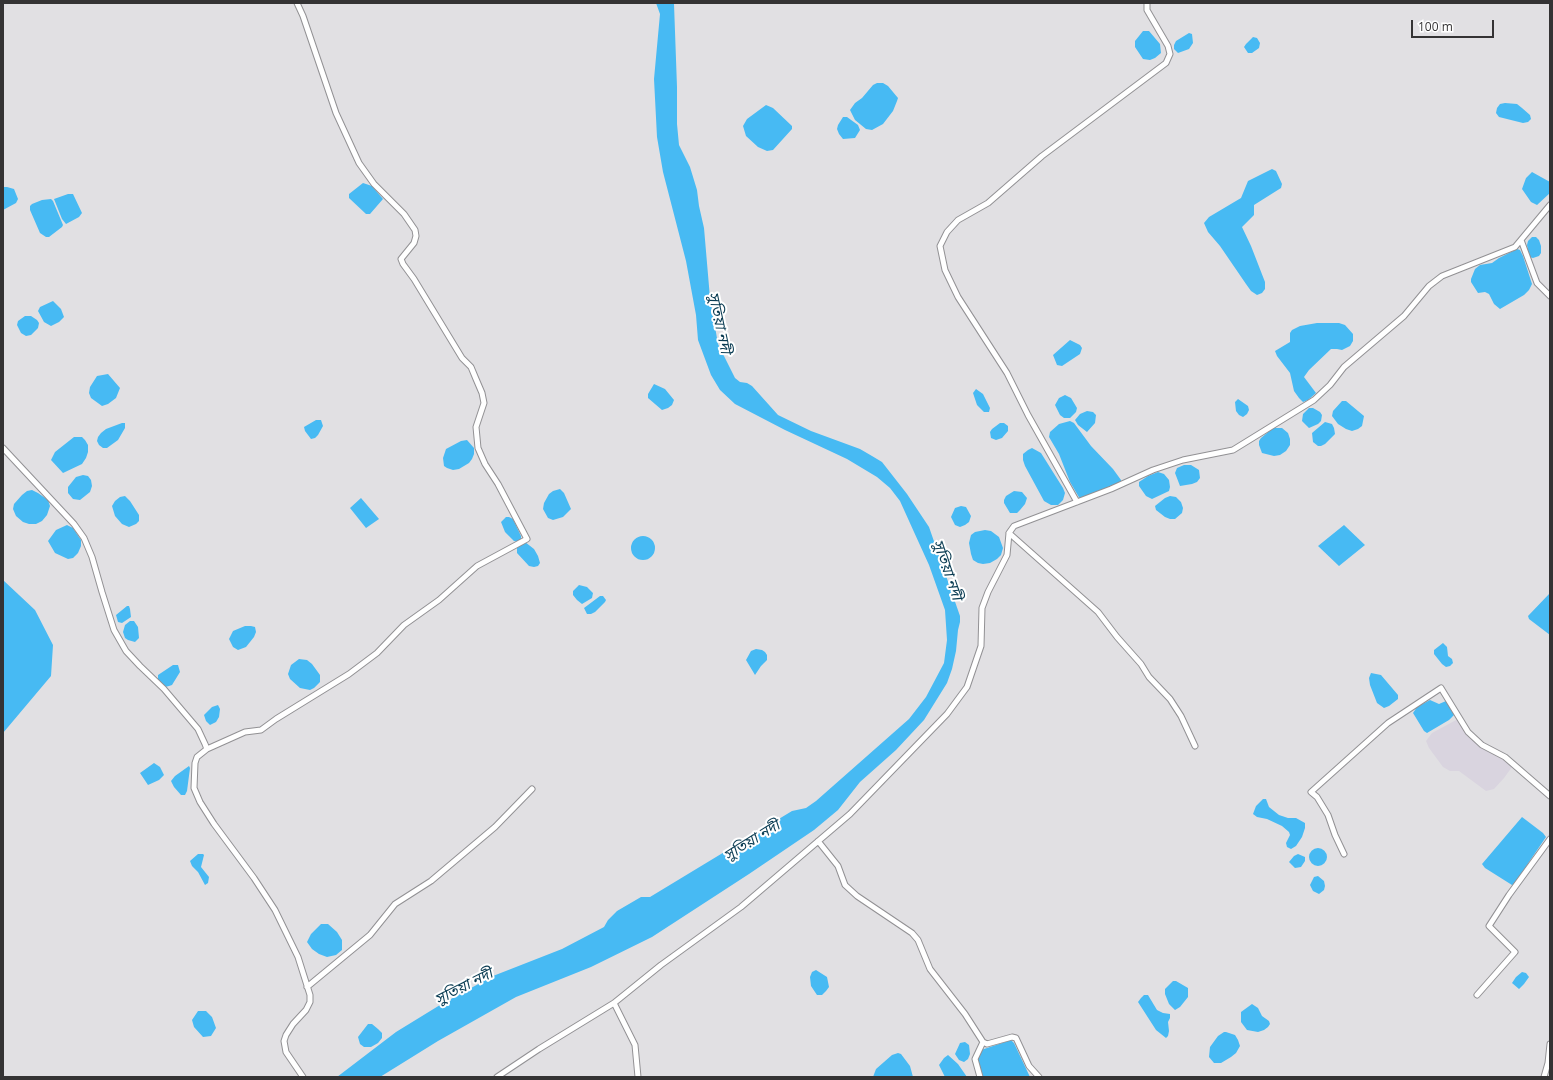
<!DOCTYPE html>
<meta charset="utf-8">
<style>
body{margin:0}
#map{position:relative;width:1553px;height:1080px;overflow:hidden;background:#e1e0e3;font-family:"Open Sans",sans-serif}
canvas{display:block}
.frame{position:absolute;inset:0;border:4px solid #343334;pointer-events:none}
.scale{position:absolute;left:1411px;top:20px;width:83px;height:18px;box-sizing:border-box;border:2px solid #343334;border-top:0;padding-left:5px;font-size:12px;line-height:14px;white-space:nowrap;color:#343334;-webkit-text-stroke:3px #fff;paint-order:stroke}
</style>
<div id="map">
<canvas width="1553" height="1080"></canvas>
<div class="frame"></div>
<div class="scale">100 m</div>
</div>
<script>
const ctx = document.querySelector('canvas').getContext('2d');
ctx.lineJoin = 'round';
function fillPath(path, color) {
  ctx.fillStyle = color;
  ctx.fill(path, 'evenodd');
}
function shape(rows) {
  const path = new Path2D();
  for (const r of rows) {
    if (r.length === 3) {
      path.moveTo(r[0] + r[2], r[1]);
      path.arc(r[0], r[1], r[2], 0, 2 * Math.PI);
      continue;
    }
    path.moveTo(r[0], r[1]);
    for (let i = 2; i < r.length; i += 2) path.lineTo(r[i], r[i + 1]);
  }
  return path;
}
function stroke(path, color, width, dash) {
  ctx.strokeStyle = color;
  ctx.lineWidth = width;
  ctx.lineCap = dash ? 'butt' : 'round';
  ctx.setLineDash(dash || []);
  ctx.stroke(path);
}
function label(font, color, halo, rows, align = 'center') {
  ctx.font = font + ' "Open Sans","Noto Sans Bengali",sans-serif';
  ctx.lineWidth = 4;
  ctx.setLineDash([]);
  ctx.textBaseline = 'middle';
  ctx.strokeStyle = halo;
  ctx.fillStyle = color;
  for (const [text, x, y, turn = 0] of rows) {
    ctx.save();
    ctx.translate(x, y);
    ctx.rotate((+turn || 0) * Math.PI / 180);
    ctx.textAlign = isNaN(turn) ? turn : align;
    if (halo) ctx.strokeText(text, 0, 0);
    ctx.fillText(text, 0, 0);
    ctx.restore();
  }
}
fillPath(shape([
 [1458,719,1463,729,1483,749,1497,755,1512,767,1504,778,1494,789,1486,791,1459,771,1450,771,1443,767,1429,748,1426,741,1432,733]
]), '#d9d4df');
fillPath(shape([
 [656,3,674,4,677,87,677,124,679,145,690,167,697,190,699,206,704,228,710,298,718,344,735,378,740,382,747,383,752,386,778,415,811,431,860,449,872,456,882,462,907,494,929,527,960,616,960,622,958,630,956,651,952,669,947,683,924,720,896,750,860,782,838,810,814,830,749,874,652,937,591,967,516,997,438,1041,380,1077,337,1077,396,1032,440,1005,493,976,562,949,604,927,608,920,617,911,641,897,650,897,792,811,806,808,816,801,909,719,926,697,944,663,947,640,945,610,929,565,914,532,900,501,890,488,877,477,847,459,785,430,735,404,720,390,711,375,698,340,696,315,686,261,663,172,657,137,654,79,660,14],
 [1143,31,1149,31,1160,44,1161,53,1155,58,1150,60,1143,59,1135,47,1135,41],
 [1189,33,1192,34,1193,43,1189,49,1178,53,1174,49,1174,45,1176,41],
 [1253,37,1257,38,1260,43,1259,48,1252,53,1248,53,1244,47,1246,44],
 [877,83,883,83,888,86,898,98,897,101,893,111,883,124,872,130,866,129,855,120,850,110,855,103,862,98,873,85],
 [1505,103,1517,104,1522,108,1530,115,1531,119,1528,122,1523,123,1499,117,1496,113,1497,108,1500,104],
 [766,105,773,108,792,126,792,129,773,150,767,151,758,147,746,136,743,126,747,119],
 [843,117,847,117,858,125,860,130,855,138,843,139,839,134,837,129,838,125],
 [1272,169,1276,171,1282,184,1281,188,1254,205,1254,215,1242,227,1251,246,1265,282,1265,289,1262,293,1257,295,1251,291,1246,284,1220,246,1208,232,1204,223,1209,217,1241,198,1248,181],
 [1532,172,1550,182,1550,193,1537,205,1531,202,1522,189,1526,178],
 [363,183,372,186,383,199,370,214,366,214,349,198,349,194],
 [3,187,7,187,14,189,18,199,16,203,3,210],
 [68,194,73,194,82,213,79,217,66,224,62,219,54,199],
 [51,199,53,201,63,225,62,227,49,237,46,237,40,233,30,210,30,206,32,204,42,200],
 [1532,237,1536,237,1539,240,1541,246,1541,253,1539,256,1533,258,1529,257,1527,245,1528,241],
 [1517,249,1520,250,1523,256,1532,284,1529,290,1524,295,1500,309,1494,304,1489,294,1485,292,1478,293,1471,282,1471,279,1475,269,1480,265,1492,263,1499,258],
 [53,301,61,309,64,317,59,322,51,326,44,322,38,311,40,307],
 [25,316,31,316,37,320,39,323,38,328,31,335,26,336,21,333,17,325,18,321],
 [1317,323,1339,323,1345,325,1353,334,1353,341,1350,346,1342,350,1337,349,1331,349,1309,370,1304,377,1316,393,1308,400,1303,402,1299,398,1294,391,1290,373,1277,356,1275,351,1290,342,1290,333,1292,330,1300,326],
 [1070,340,1080,345,1082,348,1080,354,1062,366,1057,365,1053,355],
 [108,374,120,388,116,398,108,404,102,406,91,398,89,393,90,387,97,376],
 [654,384,665,389,674,400,672,405,668,408,662,410,648,398,648,394],
 [976,389,983,394,990,408,989,412,984,412,977,405,973,393],
 [1065,395,1071,398,1077,408,1076,412,1070,418,1064,418,1060,415,1055,405,1059,398],
 [1238,399,1248,406,1249,410,1247,414,1243,417,1239,415,1236,411,1235,402],
 [1342,401,1346,401,1364,416,1362,426,1358,429,1352,431,1346,429,1338,424,1332,416,1333,411],
 [1309,408,1313,408,1320,412,1322,415,1321,421,1318,424,1309,428,1302,421,1303,414],
 [1087,411,1093,412,1096,415,1095,423,1087,432,1078,425,1075,420,1080,414],
 [316,420,321,420,323,426,318,435,315,438,311,439,305,431,304,427],
 [1070,421,1074,423,1091,446,1113,469,1121,480,1121,483,1080,499,1070,482,1059,454,1049,437,1050,432,1059,424],
 [1325,422,1332,424,1334,428,1335,434,1325,444,1321,446,1318,446,1313,442,1312,433],
 [122,423,125,423,125,428,118,440,107,448,103,448,99,445,97,441,98,437,101,433,106,429],
 [1000,423,1004,423,1008,426,1008,431,1002,438,996,440,991,438,990,432,992,429],
 [1273,428,1282,428,1288,433,1290,439,1290,445,1286,451,1280,455,1274,456,1262,453,1259,445,1259,441,1261,438],
 [74,437,82,437,85,440,88,445,88,452,86,458,82,464,63,473,51,460,55,452],
 [467,440,474,448,474,454,472,459,469,463,459,469,453,470,447,468,444,466,443,458,446,449,461,441],
 [1032,448,1041,453,1063,488,1065,493,1063,500,1058,505,1051,505,1044,501,1025,466,1023,460,1023,454,1028,450],
 [1184,465,1191,465,1199,470,1200,478,1197,482,1192,484,1180,486,1175,473,1177,468],
 [1158,472,1164,474,1169,480,1170,487,1169,491,1152,499,1146,496,1139,486,1139,482,1148,476],
 [83,475,88,476,91,480,92,486,90,492,80,500,73,499,68,493,68,487,76,477],
 [560,489,564,493,571,509,563,517,553,520,548,518,543,509,544,503,549,494,553,491],
 [32,490,38,493,48,500,50,506,47,515,42,521,36,524,29,524,23,522,16,516,13,509,14,504,22,495,27,491],
 [1014,491,1022,492,1027,498,1025,504,1020,510,1017,513,1010,513,1004,503,1004,500,1006,496],
 [125,496,130,501,139,515,139,521,136,524,129,527,122,524,115,516,112,506,115,501,120,497],
 [1170,496,1176,497,1181,502,1183,508,1182,513,1175,519,1170,519,1165,517,1156,510,1155,506,1165,498],
 [361,498,379,519,366,528,350,508],
 [961,506,966,507,971,516,969,522,965,525,960,527,955,525,951,517,955,508],
 [506,517,509,517,513,519,521,536,521,539,520,542,514,541,505,532,501,522],
 [67,525,73,528,81,540,81,546,78,553,73,558,68,559,55,553,48,541,56,530],
 [1344,525,1365,545,1339,566,1318,546],
 [985,530,991,531,999,537,1003,548,1001,555,997,559,990,563,983,564,978,563,973,560,971,554,969,543,971,535,975,532],
 [643,548,12],
 [525,542,534,549,538,556,540,563,538,566,534,567,529,566,517,553,517,546],
 [3,580,35,610,53,645,51,676,3,733],
 [579,585,587,587,593,593,592,598,582,604,577,600,573,595,573,591],
 [1550,593,1550,635,1529,619,1528,616],
 [600,596,603,596,606,600,605,602,595,612,591,614,587,614,584,608],
 [127,606,129,606,130,609,131,617,122,623,118,622,116,615],
 [130,621,134,621,138,627,139,638,135,642,128,640,125,638,123,632,125,625],
 [245,626,251,626,255,627,256,632,254,637,246,647,238,650,233,647,229,639,233,631],
 [1443,643,1447,647,1448,656,1452,659,1453,663,1450,666,1446,667,1442,664,1434,654,1434,650],
 [756,649,762,650,765,652,767,655,767,660,761,666,755,675,746,660,751,651],
 [299,659,307,660,312,664,320,675,320,682,314,688,310,690,300,688,290,679,288,674,291,665],
 [173,665,178,665,180,672,172,685,169,686,165,687,158,680,158,675],
 [1371,673,1381,675,1398,695,1398,699,1389,706,1384,708,1377,703,1370,685,1369,678],
 [1430,700,1439,704,1446,701,1454,715,1449,720,1427,733,1424,731,1413,713,1417,707],
 [218,705,220,709,219,717,216,722,210,725,206,721,204,715,212,707],
 [154,763,160,767,164,775,159,780,148,785,140,773],
 [189,766,190,768,187,791,185,795,181,795,174,787,171,781,175,776],
 [1263,799,1266,799,1269,807,1279,815,1288,818,1296,818,1305,823,1305,828,1302,837,1296,846,1291,849,1287,847,1286,843,1290,835,1289,832,1282,826,1267,819,1257,817,1253,814,1256,806],
 [1522,817,1543,833,1546,837,1529,862,1515,884,1512,885,1485,868,1482,864],
 [1318,857,9],
 [198,854,203,854,204,855,201,867,209,877,208,883,205,885,198,872,192,866,190,861],
 [1298,854,1305,857,1305,861,1301,867,1295,868,1289,862,1294,856],
 [1318,876,1324,881,1325,886,1324,890,1319,894,1313,891,1310,885,1314,877],
 [321,924,328,924,337,932,342,940,342,950,336,955,327,957,319,954,312,949,307,942,311,934],
 [816,970,827,977,829,987,826,991,822,995,817,995,811,986,810,977,812,972],
 [1522,972,1526,973,1529,977,1524,984,1519,989,1512,983,1516,977],
 [1173,981,1176,981,1188,988,1188,997,1180,1007,1175,1010,1169,1004,1165,994,1165,989],
 [1144,995,1148,995,1157,1010,1163,1013,1170,1014,1170,1018,1168,1022,1169,1031,1168,1036,1166,1038,1156,1030,1138,1002,1141,998],
 [1252,1004,1258,1008,1262,1016,1269,1021,1270,1024,1268,1027,1264,1030,1258,1032,1247,1030,1241,1022,1241,1012],
 [198,1011,206,1011,212,1017,216,1028,211,1036,203,1037,194,1027,192,1020],
 [368,1024,372,1024,378,1029,382,1033,382,1038,378,1043,371,1047,364,1047,360,1044,358,1037],
 [1224,1032,1226,1032,1235,1035,1238,1040,1240,1046,1236,1053,1231,1057,1221,1063,1214,1063,1209,1057,1210,1047,1218,1036],
 [1011,1040,1014,1043,1030,1077,983,1077,977,1059,981,1050],
 [965,1042,969,1045,970,1054,968,1059,964,1062,959,1060,955,1054,960,1043],
 [898,1053,901,1054,910,1066,913,1077,873,1077,876,1069,892,1055],
 [948,1055,958,1064,967,1077,945,1077,939,1065,944,1058]
]), '#47baf3');
const street = shape([
 [1521,240,1537,283,1550,296],
 [3,448,74,524,84,538,92,557,102,592,114,630,126,651,140,666,164,689,198,729,205,744,207,749,197,757,195,763,194,788,200,802,214,824,254,878,275,910,298,957,310,995,310,1002,306,1010,293,1024,286,1035,284,1041,286,1052,303,1077],
 [1077,502,1028,415,1007,373,958,297,945,270,940,246,947,232,958,220,988,203,1042,156,1166,63,1170,54,1168,46,1147,10,1147,3],
 [1009,533,1098,612,1117,637,1141,664,1149,677,1170,699,1181,716,1195,746],
 [207,749,245,732,261,730,276,719,349,674,377,653,404,625,439,600,477,566,527,539,498,484,485,464,478,448,476,427,484,403,482,393,476,379,471,367,462,358,414,279,403,264,401,259,414,243,416,236,415,230,404,214,374,184,359,163,336,113,303,16,297,3],
 [818,841,838,866,845,885,857,896,912,933,918,940,930,969,965,1014,983,1042,987,1044,1012,1037,1016,1038,1029,1066,1039,1077],
 [1344,854,1335,835,1328,815,1317,797,1311,792,1388,723,1441,688,1468,732,1482,745,1505,757,1550,796],
 [307,987,370,935,395,904,431,881,495,827,532,789],
 [1477,995,1515,952,1489,926,1509,895,1550,839],
 [614,1003,635,1045,638,1077],
 [497,1077,539,1049,614,1003,661,965,741,907,850,814,947,714,967,687,981,646,982,608,988,592,1007,555,1009,533,1014,526,1111,489,1153,470,1183,460,1233,450,1314,400,1330,385,1344,367,1404,316,1429,286,1442,276,1515,247,1550,205],
 [980,1077,975,1059,983,1042],
 [1544,1077,1548,1063,1550,1044]
]);
stroke(street, '#929194', 7);
stroke(street, '#fff', 5);
label('italic 15px', '#093b52', '#fff', [
 ["সুতিয়া নদী",719,323,78],
 ["সুতিয়া নদী",947,570,71],
 ["সুতিয়া নদী",752,841,-32],
 ["সুতিয়া নদী",464,987,-27]
]);
</script>
